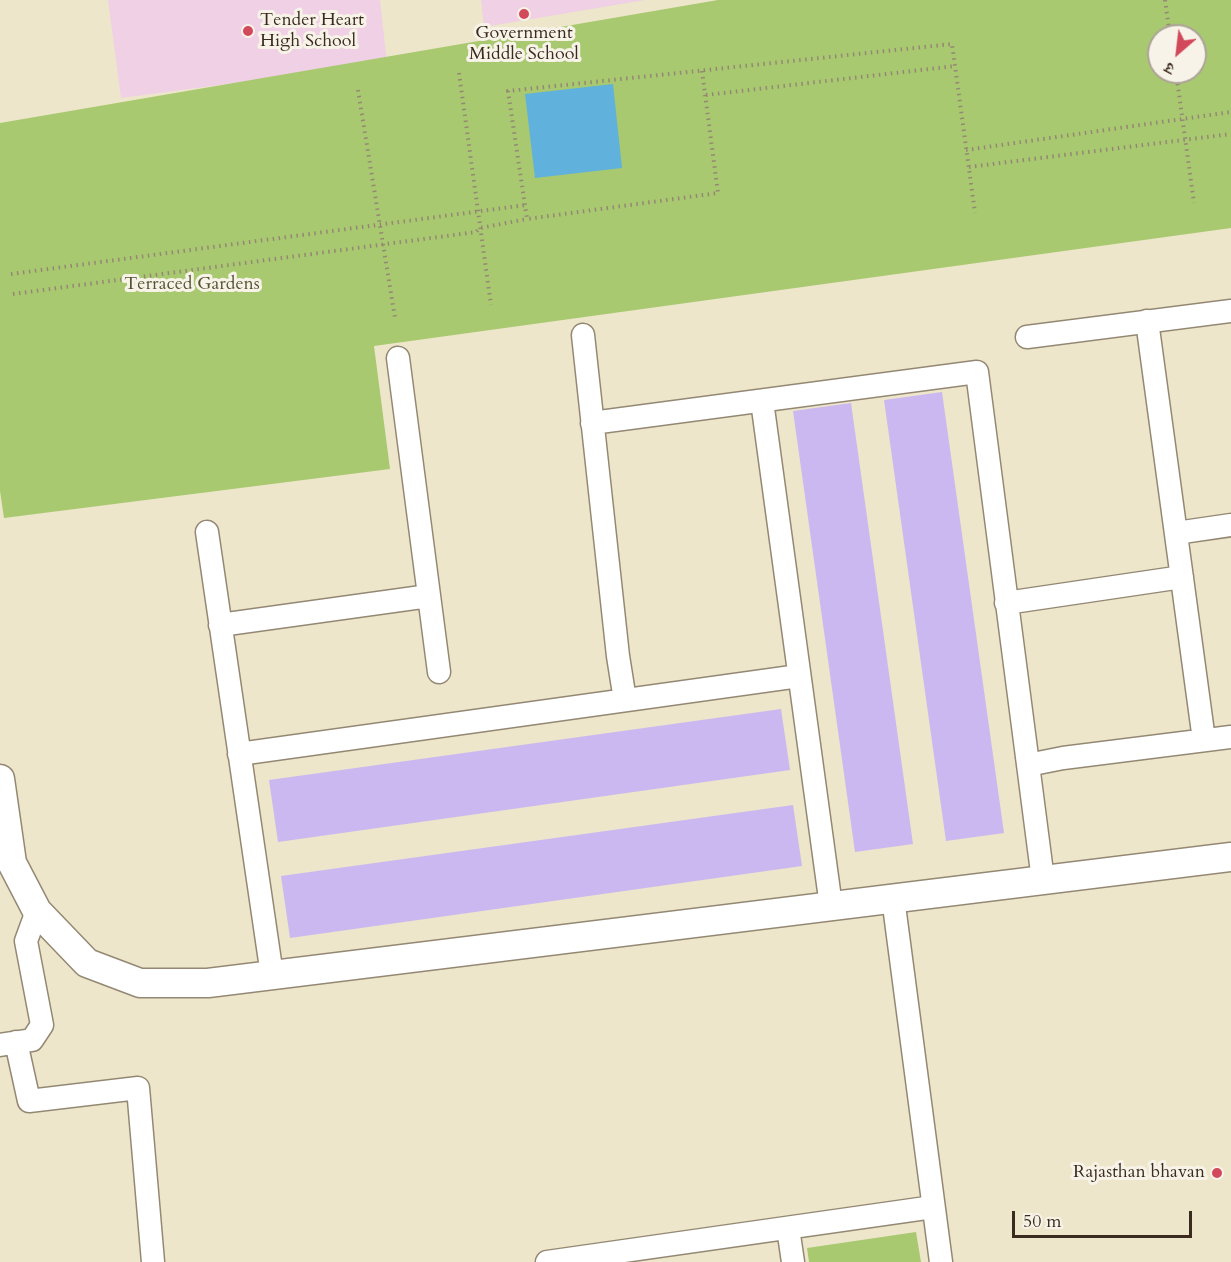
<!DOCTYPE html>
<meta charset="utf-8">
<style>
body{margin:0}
#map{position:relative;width:1231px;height:1262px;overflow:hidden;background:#ede6ca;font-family:Cardo,"Noto Serif Devanagari",serif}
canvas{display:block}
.north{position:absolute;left:1147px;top:24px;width:60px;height:60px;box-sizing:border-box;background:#f7f3e8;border:2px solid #aca397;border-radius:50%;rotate:208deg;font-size:16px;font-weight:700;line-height:24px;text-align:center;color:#3b2a1e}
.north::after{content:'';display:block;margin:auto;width:21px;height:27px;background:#d1495b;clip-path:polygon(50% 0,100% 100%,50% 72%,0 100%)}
.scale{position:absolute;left:1012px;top:1211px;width:180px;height:27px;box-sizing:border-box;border:3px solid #3b2a1e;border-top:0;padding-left:8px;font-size:18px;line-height:21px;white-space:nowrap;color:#3b2a1e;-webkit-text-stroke:4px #f7f3e8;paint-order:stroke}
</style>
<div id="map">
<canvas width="1231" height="1262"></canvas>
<div class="north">उ</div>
<div class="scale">50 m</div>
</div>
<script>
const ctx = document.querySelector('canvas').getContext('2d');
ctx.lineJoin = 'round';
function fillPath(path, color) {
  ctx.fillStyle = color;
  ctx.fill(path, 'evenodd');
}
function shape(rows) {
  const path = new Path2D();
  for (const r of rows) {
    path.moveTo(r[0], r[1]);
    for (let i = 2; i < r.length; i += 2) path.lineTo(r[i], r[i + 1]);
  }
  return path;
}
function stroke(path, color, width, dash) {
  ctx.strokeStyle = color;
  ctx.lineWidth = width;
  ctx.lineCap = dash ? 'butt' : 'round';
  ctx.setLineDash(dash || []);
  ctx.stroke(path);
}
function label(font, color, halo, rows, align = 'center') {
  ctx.font = font + ' Cardo,serif';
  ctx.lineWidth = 6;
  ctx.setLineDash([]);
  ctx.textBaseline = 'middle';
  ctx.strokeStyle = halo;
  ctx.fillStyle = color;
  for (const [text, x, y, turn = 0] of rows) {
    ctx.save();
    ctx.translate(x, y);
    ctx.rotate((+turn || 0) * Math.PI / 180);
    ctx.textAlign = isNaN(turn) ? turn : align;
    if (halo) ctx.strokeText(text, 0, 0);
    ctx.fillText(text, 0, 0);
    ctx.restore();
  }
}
fillPath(shape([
 [108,0,380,0,387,63,121,98],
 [481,0,645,0,484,27]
]), '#f0d0e4');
fillPath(shape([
 [718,0,1231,0,1231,228,374,346,390,469,4,518,0,491,0,123],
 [1159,36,1195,36,1195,72,1159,72],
 [916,1232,921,1262,809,1262,807,1248]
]), '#a9c971');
fillPath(shape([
 [613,84,622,168,535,178,525,94]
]), '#60b1db');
fillPath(shape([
 [942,392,1004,833,946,841,884,400],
 [851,403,913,844,855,852,793,411],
 [781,709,790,770,278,842,269,780],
 [793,805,802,866,290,938,281,876]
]), '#cbb8f1');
const minor = shape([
 [1147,321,1204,740],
 [583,335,618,656,625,700],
 [1027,337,1231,311],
 [398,358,439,672],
 [762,401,831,906],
 [592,423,977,372,1043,880],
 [207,532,272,975],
 [1176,533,1231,525],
 [1006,603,1182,577],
 [220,625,429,596],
 [239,754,799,676],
 [1028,765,1063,758,1231,737],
 [893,898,941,1262],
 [16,1042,29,1101,138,1088,153,1262],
 [0,1045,32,1040,42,1025,26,941,37,911],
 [788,1228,793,1262],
 [547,1262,933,1207]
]);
const tertiary = shape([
 [0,779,12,863,37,911,87,963,140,983,208,983,1231,857]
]);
stroke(minor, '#948874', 25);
stroke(tertiary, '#948874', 31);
stroke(shape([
 [1165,0,1170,36],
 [702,71,718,193,527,219,508,91,952,44,975,213],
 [1176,72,1194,203],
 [459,73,491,305],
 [358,90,395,318],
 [706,95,955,66],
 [966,150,1231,112],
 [969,167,1231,134],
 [11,274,526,205],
 [13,294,476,232,480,228,527,219]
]), '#948874', 4, [1.5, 4.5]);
stroke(minor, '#fff', 22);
stroke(tertiary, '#fff', 28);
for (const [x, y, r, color] of [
 [524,14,6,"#d1495b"],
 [248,31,6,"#d1495b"],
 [1217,1173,6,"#d1495b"]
]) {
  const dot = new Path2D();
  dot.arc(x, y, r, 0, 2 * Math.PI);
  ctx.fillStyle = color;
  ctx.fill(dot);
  stroke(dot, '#f7f3e8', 2);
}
label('18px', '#3b2a1e', '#f7f3e8', [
 ["Tender Heart",260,21],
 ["High School",260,42],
 ["Government",524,34,"center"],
 ["Middle School",524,55,"center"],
 ["Rajasthan bhavan",1205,1173,"right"]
], 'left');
label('18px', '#565233', '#f7f3e8', [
 ["Terraced Gardens",192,285]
]);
</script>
